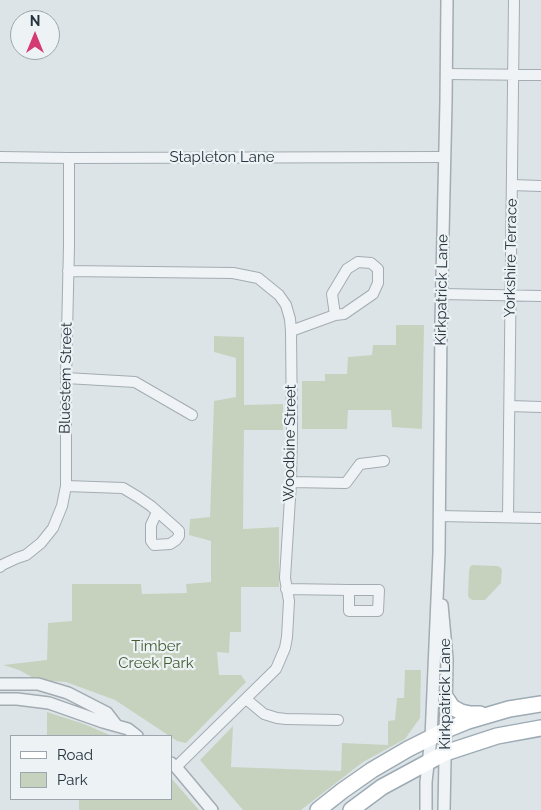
<!DOCTYPE html>
<style>
body{margin:0}
#map{position:relative;width:541px;height:810px;overflow:hidden;background:#dde4e8;font-family:Raleway,sans-serif}
canvas{display:block}
.legend{position:absolute;left:10px;top:735px;width:162px;height:65px;box-sizing:border-box;background:#edf2f5;border:1px solid #9da6ac;margin:0;padding:6px 9px;list-style:none;font-size:15px;color:#26343f}
.legend li{display:flex;align-items:center;gap:10px;height:25px}
.legend b{width:25px;border:1px solid #9da6ac}
.north{position:absolute;left:10px;top:10px;width:50px;height:50px;box-sizing:border-box;background:#edf2f5;border:1px solid #9da6ac;border-radius:50%;rotate:0deg;font-size:14px;font-weight:700;line-height:20px;text-align:center;color:#26343f}
.north::after{content:'';display:block;margin:auto;width:18px;height:22px;background:#d53a72;clip-path:polygon(50% 0,100% 100%,50% 72%,0 100%)}
</style>
<div id="map">
<canvas width="541" height="810"></canvas>
<ul class="legend">
<li><b style="height:6px;background:#fff"></b>Road</li>
<li><b style="height:14px;background:#c7d2be"></b>Park</li>
</ul>
<div class="north">N</div>
</div>
<script>
const ctx = document.querySelector('canvas').getContext('2d');
ctx.lineJoin = 'round';
function fillPath(path, color) {
  ctx.fillStyle = color;
  ctx.fill(path, 'evenodd');
}
function shape(rows) {
  const path = new Path2D();
  for (const r of rows) {
    path.moveTo(r[0], r[1]);
    for (let i = 2; i < r.length; i += 2) path.lineTo(r[i], r[i + 1]);
  }
  return path;
}
function stroke(path, color, width, dash) {
  ctx.strokeStyle = color;
  ctx.lineWidth = width;
  ctx.lineCap = dash ? 'butt' : 'round';
  ctx.setLineDash(dash || []);
  ctx.stroke(path);
}
function label(font, color, halo, rows, align = 'center') {
  ctx.font = font + ' Raleway,sans-serif';
  ctx.lineWidth = 4.5;
  ctx.setLineDash([]);
  ctx.textBaseline = 'middle';
  ctx.strokeStyle = halo;
  ctx.fillStyle = color;
  for (const [text, x, y, turn = 0] of rows) {
    ctx.save();
    ctx.translate(x, y);
    ctx.rotate((+turn || 0) * Math.PI / 180);
    ctx.textAlign = isNaN(turn) ? turn : align;
    if (halo) ctx.strokeText(text, 0, 0);
    ctx.fillText(text, 0, 0);
    ctx.restore();
  }
}
fillPath(shape([
 [396,325,424,325,422,429,392,427,391,410,348,410,347,429,302,429,302,381,325,381,325,374,347,374,348,357,372,355,373,345,396,345],
 [214,336,244,337,244,405,283,404,283,430,244,430,243,529,279,527,279,587,241,587,241,632,230,632,229,653,217,652,219,675,241,675,246,682,186,743,177,741,115,700,66,682,37,680,19,670,3,665,47,660,48,623,72,621,72,584,141,584,142,594,187,593,186,584,211,582,211,541,189,535,190,519,210,517,214,401,236,397,236,358,214,352],
 [472,565,497,566,500,567,502,570,501,583,485,600,473,600,470,599,468,596,469,571,470,567],
 [405,670,421,670,420,718,405,739,363,762,301,810,243,810,200,760,233,726,231,767,341,771,342,743,388,745,388,721,395,720,397,698,404,698],
 [47,712,84,724,112,736,47,736],
 [171,778,199,810,79,810,79,799,171,799]
]), '#c7d2be');
const minor = shape([
 [446,74,541,75],
 [0,157,69,158,444,157],
 [512,185,541,186],
 [68,271,233,273,258,278,279,295,286,305,290,319,291,331,292,431,291,482,285,578,289,601,287,637,285,648,276,669,176,767],
 [442,294,541,296],
 [291,331,335,315,344,314,373,294,378,283,378,269,371,263,358,262,347,269,332,294,335,315],
 [66,378,135,382,192,415],
 [510,406,541,407],
 [291,482,346,483,360,464,384,461],
 [66,486,123,488,138,497,151,506,176,528,179,531,179,536,176,540,170,544,154,545,151,541,151,525,157,512],
 [439,516,541,518],
 [508,517,514,0],
 [0,567,2,565,17,558,26,555,41,543,53,528,62,506,66,486,66,378,69,245,69,158],
 [286,589,349,590,379,590,378,611,349,611,349,590],
 [246,699,264,714,277,718,286,719,338,720]
]);
const tertiary = shape([
 [442,605,447,659,444,810],
 [0,684,38,684,68,693,107,713,117,726],
 [0,699,17,699,49,703,103,722,128,729,137,736],
 [171,763,176,767,212,810],
 [426,810,426,782,431,738,439,553,441,322,446,102,447,0]
]);
const primary = shape([
 [446,698,452,707,461,712,470,714,480,714],
 [318,810,342,791,372,770,408,749,446,730,468,721,509,709,541,704],
 [351,810,382,787,445,753,497,736,541,728]
]);
stroke(minor, '#a2acb2', 12);
stroke(tertiary, '#a2acb2', 14);
stroke(primary, '#9cabb4', 18);
stroke(minor, '#f0f3f6', 10);
stroke(tertiary, '#f0f3f6', 11);
stroke(primary, '#fff', 15);
label('15px', '#26343f', '#edf2f5', [
 ["Stapleton Lane",222,157],
 ["Yorkshire Terrace",511,258,-89],
 ["Kirkpatrick Lane",442,290,-89],
 ["Bluestem Street",66,378,-89],
 ["Woodbine Street",290,443,-89],
 ["Kirkpatrick Lane",445,694,-90]
]);
label('15px', '#435c32', '#edf2f5', [
 ["Timber",156,646],
 ["Creek Park",156,663]
]);
</script>
